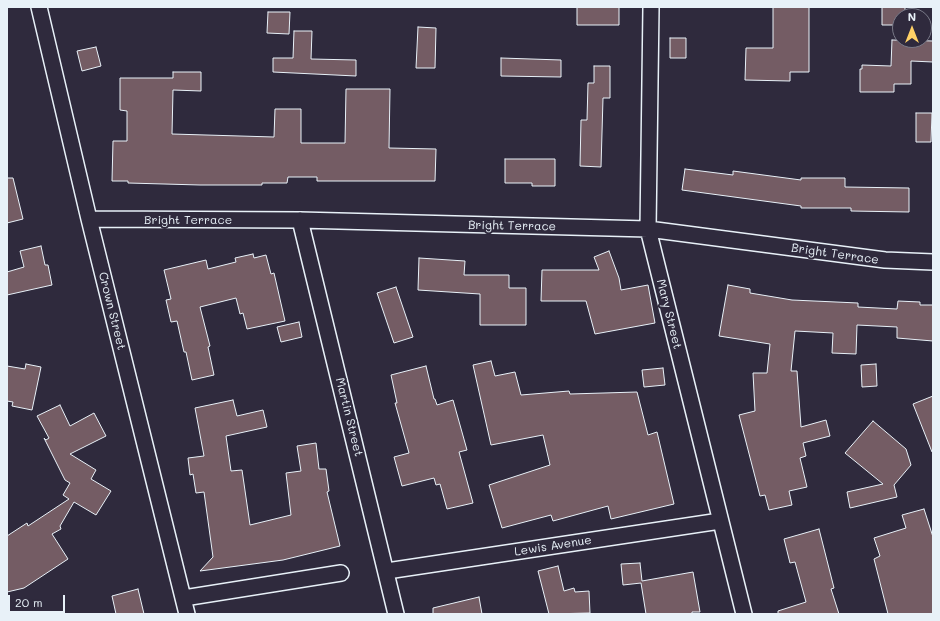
<!DOCTYPE html>
<style>
body{margin:0}
#map{position:relative;width:940px;height:621px;overflow:hidden;background:#2f2a3d;font-family:Mali,sans-serif}
canvas{display:block}
.frame{position:absolute;inset:0;border:8px solid #e8f1f8;pointer-events:none}
.north{position:absolute;left:892px;top:8px;width:40px;height:40px;box-sizing:border-box;background:#2f2a3d;border:1px solid #797a88;border-radius:50%;rotate:0deg;font-size:11px;font-weight:700;line-height:16px;text-align:center;color:#e8f1f8}
.north::after{content:'';display:block;margin:auto;width:14px;height:18px;background:#ffd166;clip-path:polygon(50% 0,100% 100%,50% 72%,0 100%)}
.scale{position:absolute;left:8px;top:595px;width:57px;height:18px;box-sizing:border-box;border:2px solid #e8f1f8;border-top:0;padding-left:5px;font-size:12px;line-height:14px;white-space:nowrap;color:#e8f1f8;-webkit-text-stroke:3px #2f2a3d;paint-order:stroke}
</style>
<div id="map">
<canvas width="940" height="621"></canvas>
<div class="frame"></div>
<div class="north">N</div>
<div class="scale">20 m</div>
</div>
<script>
const ctx = document.querySelector('canvas').getContext('2d');
ctx.lineJoin = 'round';
function fillPath(path, color) {
  ctx.fillStyle = color;
  ctx.fill(path, 'evenodd');
}
function shape(rows) {
  const path = new Path2D();
  for (const r of rows) {
    path.moveTo(r[0], r[1]);
    for (let i = 2; i < r.length; i += 2) path.lineTo(r[i], r[i + 1]);
  }
  return path;
}
function stroke(path, color, width, dash) {
  ctx.strokeStyle = color;
  ctx.lineWidth = width;
  ctx.lineCap = dash ? 'butt' : 'round';
  ctx.setLineDash(dash || []);
  ctx.stroke(path);
}
function label(font, color, halo, rows, align = 'center') {
  ctx.font = font + ' Mali,sans-serif';
  ctx.lineWidth = 4;
  ctx.setLineDash([]);
  ctx.textBaseline = 'middle';
  ctx.strokeStyle = halo;
  ctx.fillStyle = color;
  for (const [text, x, y, turn = 0] of rows) {
    ctx.save();
    ctx.translate(x, y);
    ctx.rotate((+turn || 0) * Math.PI / 180);
    ctx.textAlign = isNaN(turn) ? turn : align;
    if (halo) ctx.strokeText(text, 0, 0);
    ctx.fillText(text, 0, 0);
    ctx.restore();
  }
}
const building = shape([
 [577,7,619,7,619,25,577,25,577,7],
 [773,7,809,7,809,72,790,72,790,81,745,80,746,48,773,48,773,7],
 [882,7,905,7,905,16,900,16,900,25,882,25,882,7],
 [268,12,290,12,289,34,267,33,268,12],
 [418,27,436,28,435,68,416,68,418,27],
 [294,31,312,31,311,59,356,60,356,76,273,72,273,58,293,58,294,31],
 [670,38,686,38,686,58,670,58,670,38],
 [892,40,933,41,933,62,911,61,911,84,894,84,894,92,860,92,860,69,862,69,862,65,891,66,892,40],
 [96,47,101,66,82,71,77,51,96,47],
 [501,58,561,60,561,77,501,76,501,58],
 [594,66,610,66,610,98,603,98,601,167,580,166,581,120,587,120,588,83,594,83,594,66],
 [173,72,201,72,201,91,173,90,172,134,274,137,275,109,301,109,301,143,345,143,346,89,390,89,389,148,436,149,435,181,317,181,317,177,288,177,287,183,262,183,262,185,200,185,128,183,128,181,112,181,113,141,127,141,127,111,120,110,120,78,173,78,173,72],
 [916,113,932,113,931,142,916,142,916,113],
 [505,159,555,159,555,186,532,186,532,183,505,183,505,159],
 [685,169,733,175,733,171,801,180,801,178,845,178,845,187,909,188,909,212,851,211,851,208,801,208,801,206,682,190,685,169],
 [7,178,13,178,23,219,7,223,7,178],
 [41,246,45,265,48,265,52,285,7,295,7,272,24,267,20,251,41,246],
 [609,251,619,278,621,290,648,285,655,323,595,334,586,301,541,301,542,270,599,270,594,257,609,251],
 [253,254,254,258,266,255,271,274,274,273,285,321,247,329,243,313,240,314,236,298,200,307,210,346,208,347,214,375,192,380,186,352,184,352,177,321,171,322,166,300,171,299,164,270,206,260,208,269,236,262,235,258,253,254],
 [419,258,465,261,464,275,509,275,509,288,526,288,526,325,480,325,480,294,418,290,419,258],
 [728,285,750,289,750,293,792,300,858,303,858,307,897,309,898,301,920,302,920,305,933,305,933,341,897,338,897,327,857,325,856,354,832,353,833,333,795,331,791,371,797,371,801,427,826,420,830,436,803,443,806,456,800,458,807,487,789,491,792,505,769,510,765,495,760,496,739,415,755,411,753,373,767,373,770,344,719,336,728,285],
 [396,287,413,337,394,343,377,293,396,287],
 [299,322,302,337,281,342,277,327,299,322],
 [491,361,495,376,515,372,521,395,569,391,570,394,637,392,648,435,657,432,674,504,611,519,608,506,553,521,551,515,502,528,489,485,550,465,543,435,491,445,473,365,491,361],
 [26,364,41,367,32,410,12,406,13,402,7,401,7,366,25,369,26,364],
 [876,364,877,386,862,387,861,365,876,364],
 [426,366,434,399,435,399,437,405,453,400,467,450,459,452,473,503,447,509,440,484,436,485,434,478,402,486,394,457,409,453,395,403,397,403,391,375,426,366],
 [663,368,665,385,644,387,642,370,663,368],
 [933,396,933,452,932,452,913,404,933,396],
 [233,400,237,416,263,410,267,427,226,436,231,471,242,470,250,525,291,515,286,473,301,471,297,446,316,443,319,469,326,469,329,491,327,492,340,546,283,560,200,571,213,557,204,492,196,493,193,474,190,475,188,458,204,456,195,408,233,400],
 [60,405,70,426,94,413,106,436,70,454,96,470,91,479,111,491,96,515,74,502,60,526,61,529,52,534,68,559,24,588,7,592,7,536,27,523,28,526,69,499,63,495,70,483,65,480,44,438,46,440,49,438,37,416,60,405],
 [873,421,906,449,911,465,894,485,897,497,850,508,847,492,883,484,845,453,873,421],
 [924,509,933,537,933,614,888,614,874,559,880,556,874,538,906,528,902,515,924,509],
 [819,529,834,588,831,589,839,614,778,614,778,611,806,602,795,562,790,563,784,539,819,529],
 [640,563,642,581,693,572,700,612,692,612,692,614,646,614,641,583,623,585,621,564,640,563],
 [558,566,564,591,574,588,575,592,589,591,590,613,549,614,538,571,558,566],
 [138,589,144,614,116,614,112,596,138,589],
 [479,597,482,614,433,614,433,608,479,597]
]);
fillPath(building, '#745c64');
stroke(building, '#e8f1f8', 1);
const minor = shape([
 [39,7,89,219,187,614],
 [651,7,648,229,744,614],
 [89,219,300,220,648,229,885,260,933,262],
 [300,220,396,614],
 [387,571,720,521],
 [184,598,341,573]
]);
stroke(minor, '#e8f1f8', 18);
stroke(minor, '#2f2a3d', 15);
label('12px', '#e8f1f8', '#2f2a3d', [
 ["Bright Terrace",188,220],
 ["Bright Terrace",512,226,1],
 ["Bright Terrace",835,254,8],
 ["Crown Street",112,311,76],
 ["Mary Street",669,314,76],
 ["Martin Street",349,417,76],
 ["Lewis Avenue",553,546,-9]
]);
</script>
